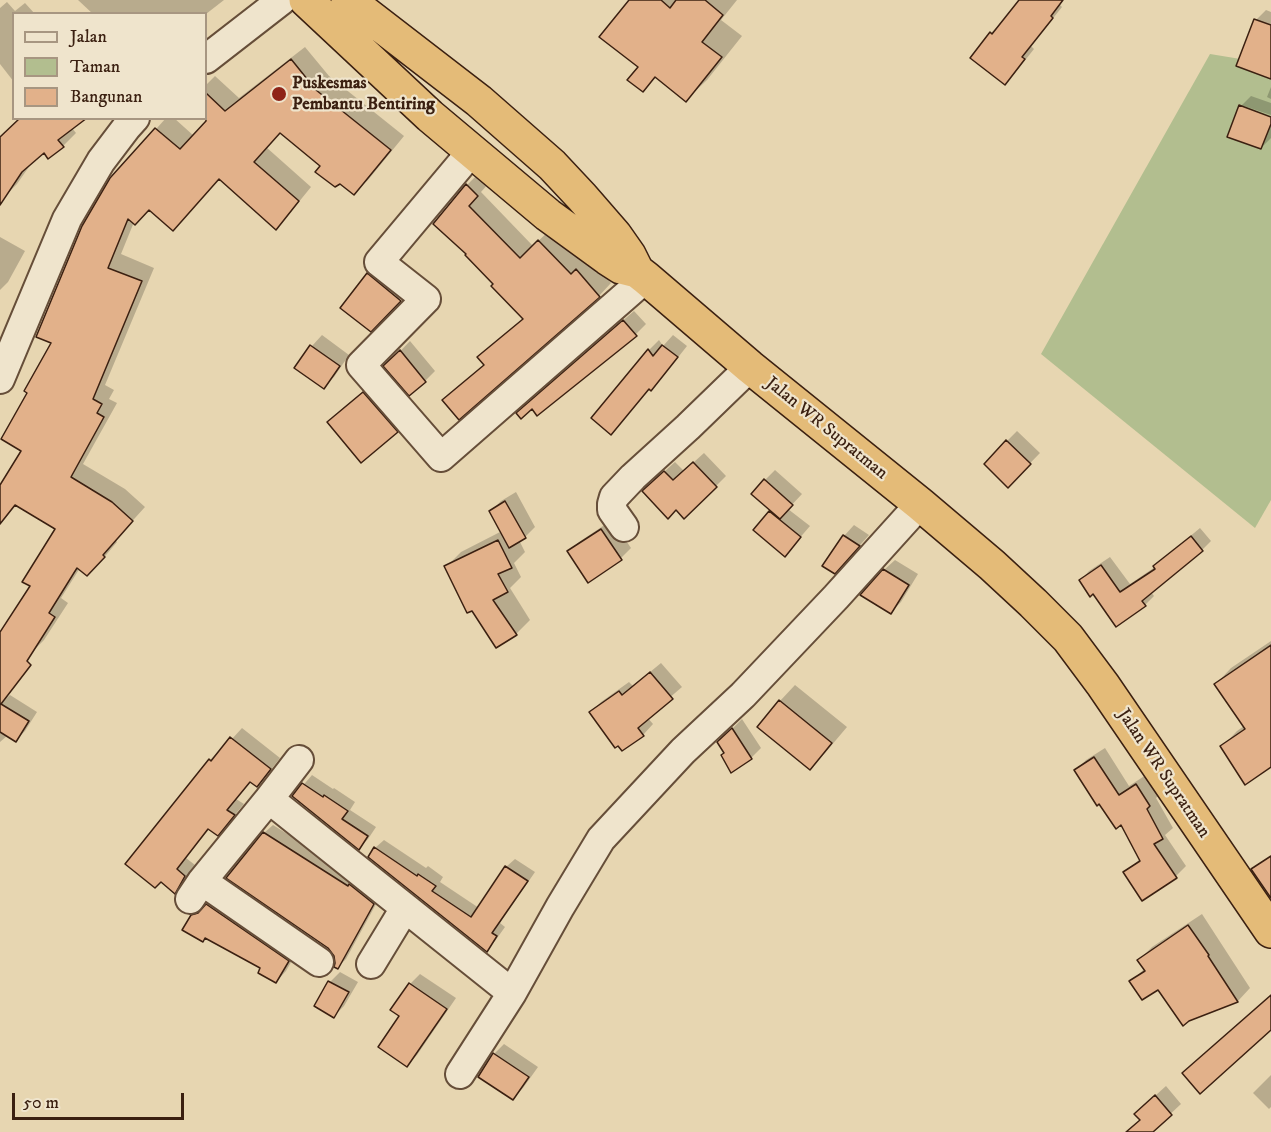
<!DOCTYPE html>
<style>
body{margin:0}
#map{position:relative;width:1271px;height:1132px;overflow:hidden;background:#e7d6b1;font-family:"IM FELL DW Pica",serif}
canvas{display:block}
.legend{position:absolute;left:12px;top:12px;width:195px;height:108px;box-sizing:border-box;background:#efe4cc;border:2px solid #a79681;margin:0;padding:8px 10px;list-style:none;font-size:18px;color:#3b2011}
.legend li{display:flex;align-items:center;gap:12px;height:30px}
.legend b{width:30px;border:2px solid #a79681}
.scale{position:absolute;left:12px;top:1093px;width:172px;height:27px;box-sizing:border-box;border:3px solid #3b2011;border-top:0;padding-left:8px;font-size:18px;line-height:21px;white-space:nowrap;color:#3b2011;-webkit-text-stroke:4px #efe4cc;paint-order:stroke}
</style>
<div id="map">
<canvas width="1271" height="1132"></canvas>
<ul class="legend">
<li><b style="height:8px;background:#efe4cc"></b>Jalan</li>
<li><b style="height:16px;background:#b2be8f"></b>Taman</li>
<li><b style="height:16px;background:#e2b18a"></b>Bangunan</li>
</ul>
<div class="scale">50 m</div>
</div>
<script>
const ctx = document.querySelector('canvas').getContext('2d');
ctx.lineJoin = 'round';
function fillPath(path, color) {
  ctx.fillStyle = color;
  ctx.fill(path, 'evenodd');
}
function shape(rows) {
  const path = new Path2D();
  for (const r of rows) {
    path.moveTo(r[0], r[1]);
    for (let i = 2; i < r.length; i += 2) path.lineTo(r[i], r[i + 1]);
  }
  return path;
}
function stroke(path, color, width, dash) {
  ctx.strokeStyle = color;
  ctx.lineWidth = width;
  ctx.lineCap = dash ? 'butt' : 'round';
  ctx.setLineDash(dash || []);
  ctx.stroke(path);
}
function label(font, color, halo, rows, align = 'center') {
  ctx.font = font + ' "IM FELL DW Pica",serif';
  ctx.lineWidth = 4.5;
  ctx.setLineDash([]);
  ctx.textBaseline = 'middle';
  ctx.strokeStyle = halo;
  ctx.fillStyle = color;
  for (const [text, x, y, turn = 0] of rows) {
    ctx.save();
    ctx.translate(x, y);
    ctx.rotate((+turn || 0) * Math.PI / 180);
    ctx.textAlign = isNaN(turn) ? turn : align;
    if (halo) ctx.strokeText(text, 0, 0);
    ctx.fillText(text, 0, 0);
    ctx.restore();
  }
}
fillPath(shape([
 [1210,54,1271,64,1271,500,1255,528,1041,354]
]), '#b2be8f');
fillPath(shape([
 [78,0,224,0,206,14,93,14],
 [631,0,737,0,721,20,742,36,707,80,686,100,657,76,643,90],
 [1020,0,1063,0,1060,5,1062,7,1031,46,1034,49,1015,73,1005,83,991,33,1001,23,1002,24],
 [7,2,15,11,25,3,35,14,14,14,14,82,0,64,0,8],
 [1266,10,1271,12,1271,75,1256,20],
 [305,47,329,76,404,136,368,180,354,193,281,132,266,147,311,187,289,214,276,228,220,178,150,209,134,222,121,254,154,268,105,385,114,390,109,399,117,403,83,464,125,489,145,507,115,540,117,542,101,561,80,568,61,598,68,603,44,640,31,653,0,651,0,635,32,586,57,528,17,504,0,525,0,484,2,485,23,451,29,392,53,342,112,178,166,118,174,118,194,136,209,119,206,116,206,85,215,76,239,98],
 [1271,87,1271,99,1267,97],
 [1251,96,1271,103,1271,115,1244,106,1244,109,1271,118,1271,138,1261,148,1241,106],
 [72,128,76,133,63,146,44,151,33,161,17,184,4,197,0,137],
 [479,173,489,183,481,192,533,246,551,229,590,258,611,283,599,296,444,400,485,364,492,345,524,318,495,284,467,255,467,185],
 [0,237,25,251,8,282,0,290],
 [384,258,415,284,371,330,342,307,368,274],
 [634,311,646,324,636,334,532,407,528,403],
 [322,335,349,355,334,377,323,387,296,368,312,346],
 [673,335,687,346,661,379,651,389,650,388,611,433,593,418,649,350,659,340,663,346],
 [410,341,435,371,425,381,386,366],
 [379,378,412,416,396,431,329,422,344,407],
 [1017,431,1040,453,1008,486,1007,441],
 [704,453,726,476,716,486,654,481,675,462,684,471],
 [775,470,802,494,788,509,810,526,785,555,755,530,772,510,765,480],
 [516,492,535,527,525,537,519,540,525,552,514,563,521,577,510,588,530,620,516,634,446,567,461,552,502,531,491,511,501,501],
 [612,520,631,548,621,558,588,581,568,552,579,542],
 [854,525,869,535,845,562,824,565,844,536],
 [1200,528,1211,541,1202,550,1151,592,1154,596,1145,605,1094,592,1081,580,1089,571,1110,557,1130,584,1155,567,1164,558],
 [895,560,918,574,901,602,891,612,884,570],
 [1271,641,1271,765,1222,747,1237,731,1244,726,1216,684,1231,668],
 [661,663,682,687,647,717,653,724,643,735,591,712,601,702,629,682,633,686],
 [795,685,847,727,825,753,810,768,780,701],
 [10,695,37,712,25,731,16,740,8,735,0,742,0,704],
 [742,719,761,748,751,758,726,752,719,742],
 [242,728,280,758,267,775,257,785,251,781,236,799,244,804,228,823,210,828,186,858,195,865,185,882,175,892,161,880,210,760,220,750,221,751],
 [1105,748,1129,786,1146,775,1159,795,1156,798,1173,828,1165,835,1186,866,1176,876,1125,872,1140,859,1122,823,1076,770,1086,760],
 [312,775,333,789,334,788,355,802,350,810,376,827,368,839,359,848,294,796],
 [273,825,358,878,381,895,346,959,338,967,336,955,264,833],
 [384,840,426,868,428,866,443,877,440,882,479,908,506,867,515,859,535,872,500,923,505,927,495,941,487,950,375,848],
 [218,895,298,950,286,971,276,982,262,968,192,916,203,905,209,904],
 [1202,914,1250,988,1238,1001,1189,1020,1158,988,1131,982,1145,968,1139,960,1152,947],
 [340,972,358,982,344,1006,334,1016,330,982],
 [420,974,456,998,417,1055,407,1065,401,1016,410,984],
 [504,1044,538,1067,523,1088,513,1098,494,1054],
 [1271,1075,1271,1107,1269,1109,1253,1093],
 [1166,1086,1181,1104,1151,1132,1131,1132,1141,1119,1146,1104]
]), '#0003');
const building = shape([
 [629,0,661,0,670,8,676,0,705,0,723,15,702,42,722,57,686,102,655,77,643,92,627,80,638,67,599,37,629,0],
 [1019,0,1063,0,1051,16,1053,18,1022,57,1025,59,1005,85,970,58,990,32,992,34,1019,0],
 [1254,19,1271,25,1271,79,1236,66,1254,19],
 [291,59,316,90,391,150,354,195,340,184,335,187,315,172,320,166,280,133,254,162,299,201,276,230,219,179,173,231,149,210,135,225,128,219,108,268,142,281,93,399,102,404,97,413,104,417,71,477,112,502,133,521,103,555,105,557,87,576,77,568,49,613,55,617,27,661,31,665,1,704,29,721,16,742,0,732,0,632,30,586,22,582,55,529,15,505,0,524,0,485,21,451,1,439,27,393,24,391,51,343,36,337,82,226,110,178,155,128,180,149,206,121,206,93,225,111,291,59],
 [1239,105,1271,117,1271,124,1261,149,1227,137,1239,105],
 [20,118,87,118,58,140,64,147,48,159,44,153,22,172,0,205,0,137,20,118],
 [466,184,478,196,469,206,520,258,538,240,571,274,576,269,600,297,459,420,442,400,484,365,477,357,523,319,491,286,493,284,465,255,466,254,433,224,466,184],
 [367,273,401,301,371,332,340,308,367,273],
 [623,320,637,336,537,416,532,409,521,419,516,413,623,320],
 [310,345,340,366,324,389,294,368,310,345],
 [662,345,678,357,651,391,649,389,611,435,591,418,648,349,653,356,662,345],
 [400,350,426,382,409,396,383,366,400,350],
 [363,392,398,432,361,463,327,422,363,392],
 [1006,440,1031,464,1008,488,984,464,1006,440],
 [693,462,717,487,684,519,676,510,668,519,642,491,664,471,673,480,693,462],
 [764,479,793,505,780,519,751,494,764,479],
 [505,501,526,538,509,548,489,511,505,501],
 [769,511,801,537,785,557,753,530,769,511],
 [601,529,622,560,588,583,567,551,601,529],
 [843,535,860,546,835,574,822,566,843,535],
 [1191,536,1203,551,1142,601,1146,606,1116,627,1093,594,1090,597,1079,580,1101,565,1120,592,1155,569,1153,566,1191,536],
 [498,540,512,568,498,574,508,592,493,600,517,635,496,648,472,611,467,613,444,566,498,540],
 [883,569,909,585,891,614,860,595,883,569],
 [1271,645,1271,767,1245,785,1220,746,1245,729,1214,684,1271,645],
 [650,672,673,699,638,728,644,736,622,751,618,746,615,748,589,712,619,691,622,695,650,672],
 [779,700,832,743,810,770,757,727,779,700],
 [732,728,752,759,731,773,721,755,724,753,717,742,732,728],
 [230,737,271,769,257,787,250,782,227,810,235,815,218,836,208,829,177,869,185,876,175,894,161,882,155,888,125,864,209,759,211,761,230,737],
 [1094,757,1119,795,1136,784,1150,806,1147,809,1163,839,1154,844,1177,878,1142,901,1123,872,1140,861,1121,825,1116,829,1099,804,1097,806,1074,770,1094,757],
 [302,783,323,797,324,795,348,811,342,819,368,836,359,850,292,796,302,783],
 [263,832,348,886,349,884,374,904,338,969,334,967,335,963,334,956,328,948,226,878,263,832],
 [374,847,417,876,418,874,436,886,432,891,471,917,505,866,528,881,492,933,497,936,487,952,368,857,374,847],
 [1271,856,1271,898,1251,869,1271,856],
 [206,904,289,961,276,983,258,973,260,968,205,938,203,942,182,930,191,915,198,913,206,904],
 [1188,925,1209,955,1208,956,1238,1002,1189,1021,1183,1026,1158,990,1142,1000,1129,981,1145,971,1137,960,1188,925],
 [328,981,349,992,334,1018,314,1006,328,981],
 [409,983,447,1009,407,1067,378,1047,399,1016,390,1010,409,983],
 [1271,995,1271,1030,1200,1094,1182,1073,1271,995],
 [493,1053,529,1077,513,1100,478,1077,493,1053],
 [1155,1095,1172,1115,1153,1132,1126,1132,1140,1120,1134,1114,1155,1095]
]);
fillPath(building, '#e2b18a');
stroke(building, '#3b2011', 1.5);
const minor = shape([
 [206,59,282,0],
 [472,151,379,262,426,299,361,365,441,457,646,278],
 [0,379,67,219,101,161,126,128,135,118],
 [624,527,612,510,612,504,614,497,633,477,688,427,750,367],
 [269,799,512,993],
 [202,881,319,962],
 [190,899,202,881,269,799,299,760],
 [371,964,405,908],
 [460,1074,512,993,560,907,601,839,683,751,743,695,836,597,920,504]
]);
const highway = shape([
 [306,0,430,116,548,215,607,258,621,267,637,271,646,278,750,367,920,504,992,565,1033,603,1068,638,1103,685,1271,931],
 [348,0,479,101,552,165,582,197,615,235,629,255,637,271]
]);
stroke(minor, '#664e39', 32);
stroke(highway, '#3b2011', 36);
stroke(minor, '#efe4cc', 28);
stroke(highway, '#e4bb78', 33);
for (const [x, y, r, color] of [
 [279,94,8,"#8f2418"]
]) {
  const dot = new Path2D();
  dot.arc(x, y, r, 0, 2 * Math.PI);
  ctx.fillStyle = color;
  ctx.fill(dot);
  stroke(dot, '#efe4cc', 2);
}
label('bold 18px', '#3b2011', '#efe4cc', [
 ["Puskesmas",292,84],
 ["Pembantu Bentiring",292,105]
], 'left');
label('18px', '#3b2011', '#efe4cc', [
 ["Jalan WR Supratman",826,429,39],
 ["Jalan WR Supratman",1163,774,56]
]);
</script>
